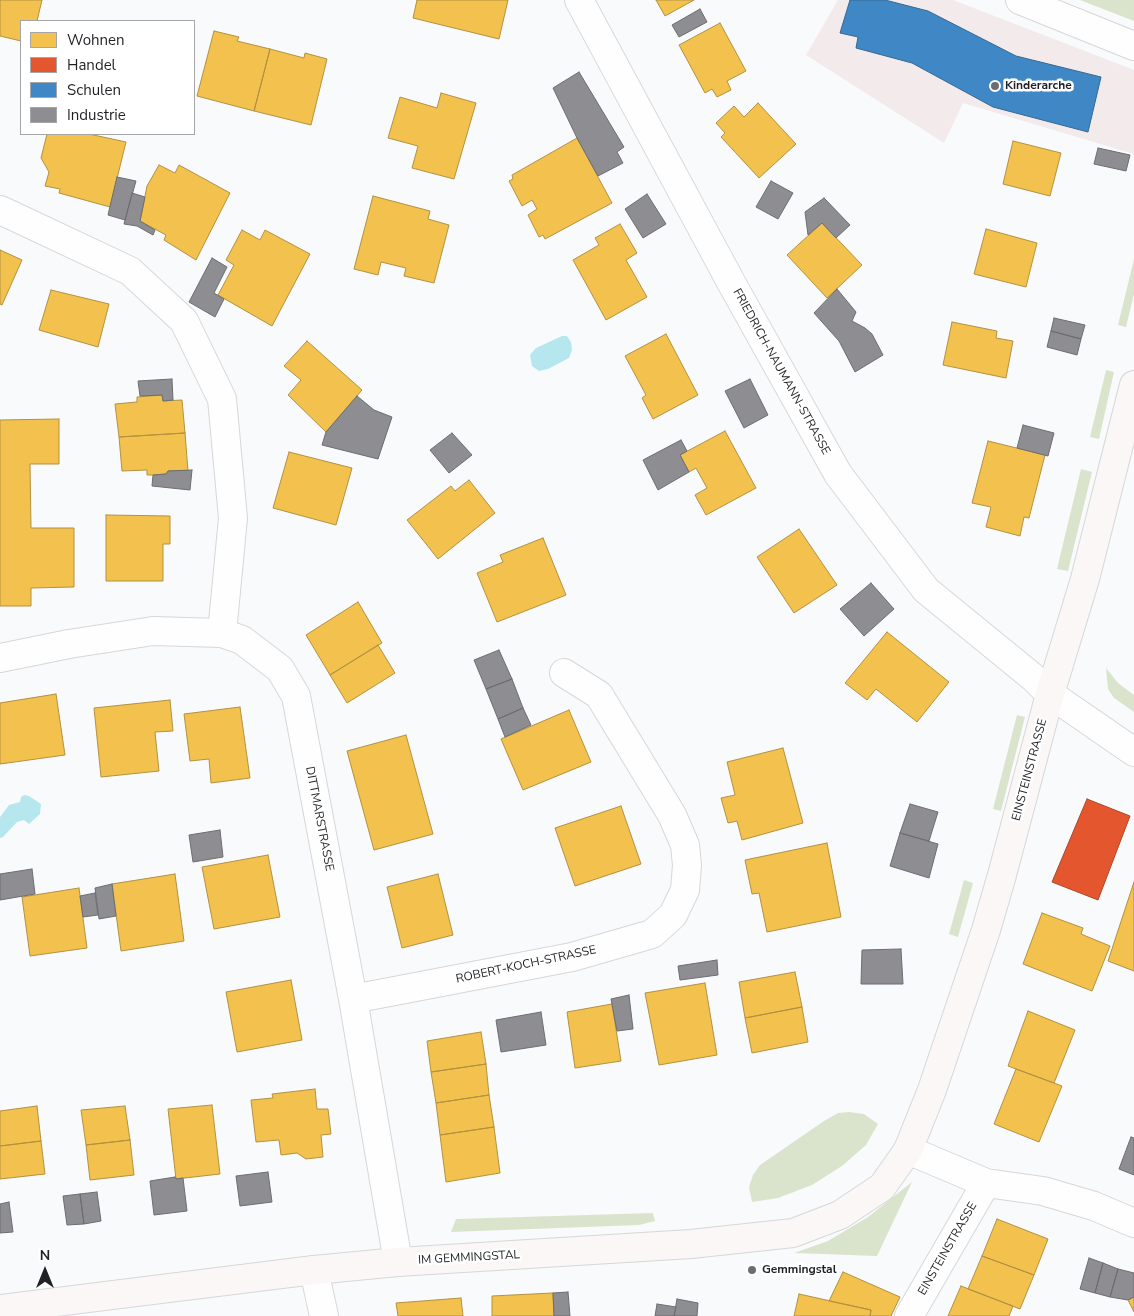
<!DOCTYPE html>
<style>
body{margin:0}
#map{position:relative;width:1134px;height:1316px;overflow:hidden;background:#f9fafc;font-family:"Nunito Sans",sans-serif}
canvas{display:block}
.legend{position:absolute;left:20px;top:20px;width:175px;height:115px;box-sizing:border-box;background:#fff;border:1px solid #a5a6a7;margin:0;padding:6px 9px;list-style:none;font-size:15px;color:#1f2124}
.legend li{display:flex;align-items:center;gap:10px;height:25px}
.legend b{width:25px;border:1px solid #a5a6a7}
.north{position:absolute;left:20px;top:1246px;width:50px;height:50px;-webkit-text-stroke:4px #fff;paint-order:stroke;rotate:0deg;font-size:14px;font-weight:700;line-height:20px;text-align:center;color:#1f2124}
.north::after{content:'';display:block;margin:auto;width:18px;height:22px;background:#1f2124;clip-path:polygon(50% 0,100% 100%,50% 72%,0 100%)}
</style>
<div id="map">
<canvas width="1134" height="1316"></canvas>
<ul class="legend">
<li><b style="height:14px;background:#f2c14e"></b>Wohnen</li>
<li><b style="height:14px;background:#e4572e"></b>Handel</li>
<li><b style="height:14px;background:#3f88c5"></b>Schulen</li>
<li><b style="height:14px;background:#8d8d92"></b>Industrie</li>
</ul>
<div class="north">N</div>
</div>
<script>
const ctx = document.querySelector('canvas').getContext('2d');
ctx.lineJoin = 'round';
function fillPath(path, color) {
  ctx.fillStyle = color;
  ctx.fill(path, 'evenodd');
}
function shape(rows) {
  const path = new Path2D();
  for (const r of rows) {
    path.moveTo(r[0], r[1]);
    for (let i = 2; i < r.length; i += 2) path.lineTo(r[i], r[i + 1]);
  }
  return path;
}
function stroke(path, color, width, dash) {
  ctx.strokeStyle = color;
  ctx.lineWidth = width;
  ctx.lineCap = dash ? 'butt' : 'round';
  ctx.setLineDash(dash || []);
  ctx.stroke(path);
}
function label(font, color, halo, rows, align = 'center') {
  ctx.font = font + ' "Nunito Sans",sans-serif';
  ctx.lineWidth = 5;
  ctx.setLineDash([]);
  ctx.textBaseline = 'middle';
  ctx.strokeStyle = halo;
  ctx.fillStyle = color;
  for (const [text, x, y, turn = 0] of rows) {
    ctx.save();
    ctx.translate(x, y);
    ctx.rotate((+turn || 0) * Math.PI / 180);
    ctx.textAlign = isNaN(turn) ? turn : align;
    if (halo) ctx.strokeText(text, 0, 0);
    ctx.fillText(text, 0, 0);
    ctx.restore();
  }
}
fillPath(shape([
 [838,0,953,0,1134,70,1134,154,963,103,944,143,806,55]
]), '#f2eaeb');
fillPath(shape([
 [1081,0,1134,0,1134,21,1080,0],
 [1134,259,1134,294,1126,327,1118,325],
 [1106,370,1114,372,1099,439,1090,437],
 [1081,469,1092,472,1068,571,1057,569],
 [1106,668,1118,683,1134,695,1134,712,1114,698,1108,689],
 [1017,715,1025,717,1001,811,993,809],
 [964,880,973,883,958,937,949,934],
 [849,1112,864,1114,878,1124,866,1145,842,1166,812,1185,778,1198,752,1202,749,1187,753,1175,760,1165,824,1121,838,1113],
 [912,1182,877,1256,794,1253,828,1241,868,1217],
 [653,1213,655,1221,639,1225,451,1232,456,1219]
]), '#dae4cc');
fillPath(shape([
 [562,336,567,336,571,342,572,350,569,358,548,369,539,371,532,366,530,355,536,348],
 [24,795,29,796,41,804,40,814,29,824,24,820,17,822,3,837,0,838,0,817,9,805,20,802,21,797]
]), '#b6e6ee');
const homes = shape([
 [0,0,42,0,37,21,21,21,21,41,0,36,0,0],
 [417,0,508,0,499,39,413,18,417,0],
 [656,0,694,0,665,16,656,0],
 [720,23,746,71,727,81,731,90,717,97,712,89,705,93,679,45,720,23],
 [214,31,239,37,237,41,270,49,254,111,197,96,214,31],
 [270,49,304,58,305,53,327,59,311,125,254,111,270,49],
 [441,93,476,103,454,179,412,168,418,146,388,138,400,97,437,108,441,93],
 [758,103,796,144,759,178,721,137,725,133,716,123,734,106,744,117,758,103],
 [47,134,89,134,126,142,110,207,59,193,60,189,45,186,49,172,41,158,47,134],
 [577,138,612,203,545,239,543,235,539,237,528,215,537,209,532,200,522,206,509,181,513,179,512,175,577,138],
 [1013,141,1061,153,1050,196,1003,184,1013,141],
 [159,165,175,173,179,165,230,193,196,260,164,240,166,235,140,221,147,186,159,165],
 [373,196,430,211,428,219,449,225,434,283,404,276,406,268,381,262,378,275,354,269,373,196],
 [822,223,862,265,827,298,787,255,822,223],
 [620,224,637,253,626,260,647,297,606,320,573,260,599,245,595,238,620,224],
 [986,229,1037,243,1026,287,974,274,986,229],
 [242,230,260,240,265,230,310,254,272,326,218,295,234,265,226,260,242,230],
 [0,250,22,260,2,305,0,304,0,250],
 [51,290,109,304,98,347,39,330,51,290],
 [952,322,997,331,996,338,1013,341,1006,378,943,365,952,322],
 [666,334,698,395,653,419,642,398,646,395,625,356,666,334],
 [307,341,362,390,326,432,288,395,301,380,284,366,307,341],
 [162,395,163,401,182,400,185,433,119,437,115,404,137,402,137,397,162,395],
 [59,419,59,464,30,464,31,528,74,528,74,587,31,588,31,606,0,606,0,420,59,419],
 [725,431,756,488,706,515,695,495,707,488,696,468,689,472,680,455,725,431],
 [185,433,188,471,168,471,166,474,153,475,147,475,147,470,122,471,119,437,185,433],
 [988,441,1045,455,1029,518,1024,517,1020,536,986,527,991,507,972,503,988,441],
 [289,452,352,468,336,525,273,508,289,452],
 [469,480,495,513,438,559,407,520,451,486,455,491,469,480],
 [106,515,170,516,170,544,163,544,163,581,106,581,106,515],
 [799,529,837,585,794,613,757,557,799,529],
 [543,538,566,595,497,622,477,573,503,562,500,555,543,538],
 [358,602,382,643,330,675,306,635,358,602],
 [887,632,949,682,917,722,876,689,867,700,845,683,887,632],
 [378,645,395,673,347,703,330,675,378,645],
 [56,694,65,755,0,764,0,703,56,694],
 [170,700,173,731,155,732,159,771,101,777,94,708,170,700],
 [240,707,250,778,211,783,209,759,190,761,184,714,240,707],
 [569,710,591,762,523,790,501,739,569,710],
 [406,735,433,834,374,850,347,751,406,735],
 [783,748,803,823,742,840,737,821,728,823,721,798,735,795,727,762,783,748],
 [621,806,641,864,575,886,555,828,621,806],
 [827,843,841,917,767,932,759,893,752,894,745,860,827,843],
 [268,855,280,917,214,929,202,867,268,855],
 [175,874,184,941,121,951,112,884,175,874],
 [438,874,453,935,402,948,387,887,438,874],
 [1134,882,1134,971,1108,961,1134,882],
 [79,888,87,948,30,956,22,897,79,888],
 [1042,913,1083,928,1081,934,1110,946,1092,991,1023,964,1042,913],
 [795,972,802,1007,745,1018,739,982,795,972],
 [291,980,302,1040,237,1052,226,992,291,980],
 [705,983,717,1055,659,1065,645,993,705,983],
 [612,1004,621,1061,575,1068,567,1012,612,1004],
 [802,1007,808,1042,752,1053,745,1018,802,1007],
 [1028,1011,1075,1030,1054,1083,1008,1066,1028,1011],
 [481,1032,486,1064,431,1072,427,1041,481,1032],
 [486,1064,489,1095,436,1103,431,1072,486,1064],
 [1016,1069,1062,1086,1039,1142,994,1124,1016,1069],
 [315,1089,317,1109,328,1109,331,1134,321,1135,323,1157,306,1159,297,1153,281,1155,279,1140,256,1142,251,1100,273,1098,272,1094,315,1089],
 [489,1095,494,1127,440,1135,436,1103,489,1095],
 [212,1105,220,1174,176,1179,168,1109,212,1105],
 [37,1106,41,1141,0,1146,0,1111,37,1106],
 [125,1106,130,1140,86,1145,81,1110,125,1106],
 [494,1127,500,1173,446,1182,440,1135,494,1127],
 [130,1140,134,1175,90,1180,86,1145,130,1140],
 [41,1141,45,1174,0,1179,0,1146,41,1141],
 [997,1219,1048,1239,1034,1275,982,1256,997,1219],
 [982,1256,1034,1275,1020,1309,968,1289,982,1256],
 [843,1272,900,1297,891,1316,870,1316,871,1310,829,1301,843,1272],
 [961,1286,1013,1306,1009,1316,948,1316,961,1286],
 [553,1293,554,1316,492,1316,492,1296,553,1293],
 [799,1294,871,1310,870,1316,794,1316,799,1294],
 [1134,1297,1134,1312,1128,1300,1134,1297],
 [461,1298,463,1316,398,1316,396,1303,461,1298]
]);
fillPath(homes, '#f2c14e');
stroke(homes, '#b39141', 1);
const shops = shape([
 [1087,799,1130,816,1098,900,1052,882,1087,799]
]);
fillPath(shops, '#e4572e');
stroke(shops, '#a9472b', 1);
const schools = shape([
 [850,0,885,0,928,11,1016,56,1101,77,1088,132,993,107,912,63,856,48,858,37,840,33,850,0]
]);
fillPath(schools, '#3f88c5');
stroke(schools, '#356995', 1);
const industry = shape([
 [700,9,707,22,679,37,672,25,700,9],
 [579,72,624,147,617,152,623,163,598,176,577,138,553,88,579,72],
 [1098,148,1130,155,1126,171,1094,164,1098,148],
 [117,177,136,181,125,220,108,215,117,177],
 [771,181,793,193,778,219,756,207,771,181],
 [132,193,145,197,140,221,155,230,153,235,137,226,124,224,132,193],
 [647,194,666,224,643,238,625,209,647,194],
 [824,198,850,225,836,238,822,223,808,235,805,212,824,198],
 [212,258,227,267,214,293,224,299,215,317,189,302,212,258],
 [837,289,856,312,852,321,865,328,872,334,883,355,855,372,839,341,814,313,837,289],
 [1054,318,1085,325,1081,339,1051,331,1054,318],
 [1051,331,1081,339,1077,355,1047,347,1051,331],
 [172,379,173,400,163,401,162,395,140,396,138,381,172,379],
 [750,379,768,415,744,428,725,391,750,379],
 [357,396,374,410,392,417,378,459,322,445,326,432,357,396],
 [1023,425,1054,433,1048,456,1017,448,1023,425],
 [452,433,472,455,449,473,430,450,452,433],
 [681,440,687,451,680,455,689,472,658,490,643,460,681,440],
 [192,470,190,490,152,486,153,475,166,474,168,471,192,470],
 [871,583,894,609,864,636,840,609,871,583],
 [499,650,512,679,486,689,474,660,499,650],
 [512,679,523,708,498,719,486,689,512,679],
 [523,708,531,725,505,737,498,719,523,708],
 [910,804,938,812,929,841,900,833,910,804],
 [220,830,223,857,193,862,189,835,220,830],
 [900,833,938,844,929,878,890,866,900,833],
 [32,869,35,894,0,900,0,874,32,869],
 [112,884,116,916,99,919,95,888,112,884],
 [95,893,98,915,83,917,80,896,95,893],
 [901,949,903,984,861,984,862,950,901,949],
 [717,960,718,975,680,980,678,966,717,960],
 [629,995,633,1029,617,1031,611,999,629,995],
 [541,1012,546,1045,501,1052,496,1020,541,1012],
 [1131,1137,1134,1138,1134,1175,1119,1169,1131,1137],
 [268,1172,272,1202,240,1206,236,1176,268,1172],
 [175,1177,176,1179,183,1178,187,1211,154,1215,150,1181,175,1177],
 [97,1192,101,1221,84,1224,80,1194,97,1192],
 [80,1194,84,1224,67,1225,63,1196,80,1194],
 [9,1202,13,1232,0,1233,0,1204,9,1202],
 [1089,1258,1103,1263,1095,1293,1080,1289,1089,1258],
 [1103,1263,1118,1269,1110,1297,1095,1293,1103,1263],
 [1118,1269,1134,1273,1134,1297,1128,1300,1110,1297,1118,1269],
 [568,1292,570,1316,554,1316,553,1293,568,1292],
 [677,1299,698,1303,697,1316,674,1316,677,1299],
 [657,1304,676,1307,674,1316,655,1316,657,1304]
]);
fillPath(industry, '#8d8d92');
stroke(industry, '#6c6d71', 1);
const street = shape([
 [579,0,732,284,838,474,926,590,1035,679,1050,694,1134,752],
 [1020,0,1134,46],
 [0,210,11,215,130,271,184,321,222,399,233,518,222,633],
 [0,658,69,644,153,631,222,633,242,640,280,669,296,696,353,999,398,1262],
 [353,999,572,957,652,934,673,915,685,890,687,865,685,845,672,815,599,695,564,673],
 [908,1150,986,1183,1043,1191,1094,1206,1134,1223],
 [314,1270,324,1316],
 [909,1316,986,1183]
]);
const secondary = shape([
 [0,1309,314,1270,398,1262,691,1244,793,1233,840,1215,882,1187,908,1150,932,1090,986,930,1002,875,1050,694,1085,579,1134,385]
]);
stroke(street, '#d6d7d9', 30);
stroke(secondary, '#d6d7d9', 30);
stroke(street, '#fefeff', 28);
stroke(secondary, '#faf7f6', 28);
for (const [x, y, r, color] of [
 [995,86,5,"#6b6d70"],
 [752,1270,5,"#6b6d70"]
]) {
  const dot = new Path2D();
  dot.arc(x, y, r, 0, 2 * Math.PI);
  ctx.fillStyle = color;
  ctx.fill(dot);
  stroke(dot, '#fff', 2);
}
label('bold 12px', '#1f2124', '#fff', [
 ["Kinderarche",1005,86],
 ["Gemmingstal",762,1270]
], 'left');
label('12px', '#1f2124', '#fff', [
 ["FRIEDRICH-NAUMANN-STRASSE",781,372,61],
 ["EINSTEINSTRASSE",1030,770,-75],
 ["DITTMARSTRASSE",319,819,79],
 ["ROBERT-KOCH-STRASSE",526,965,-12],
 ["EINSTEINSTRASSE",948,1249,-60],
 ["IM GEMMINGSTAL",469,1258,-3]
]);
</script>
